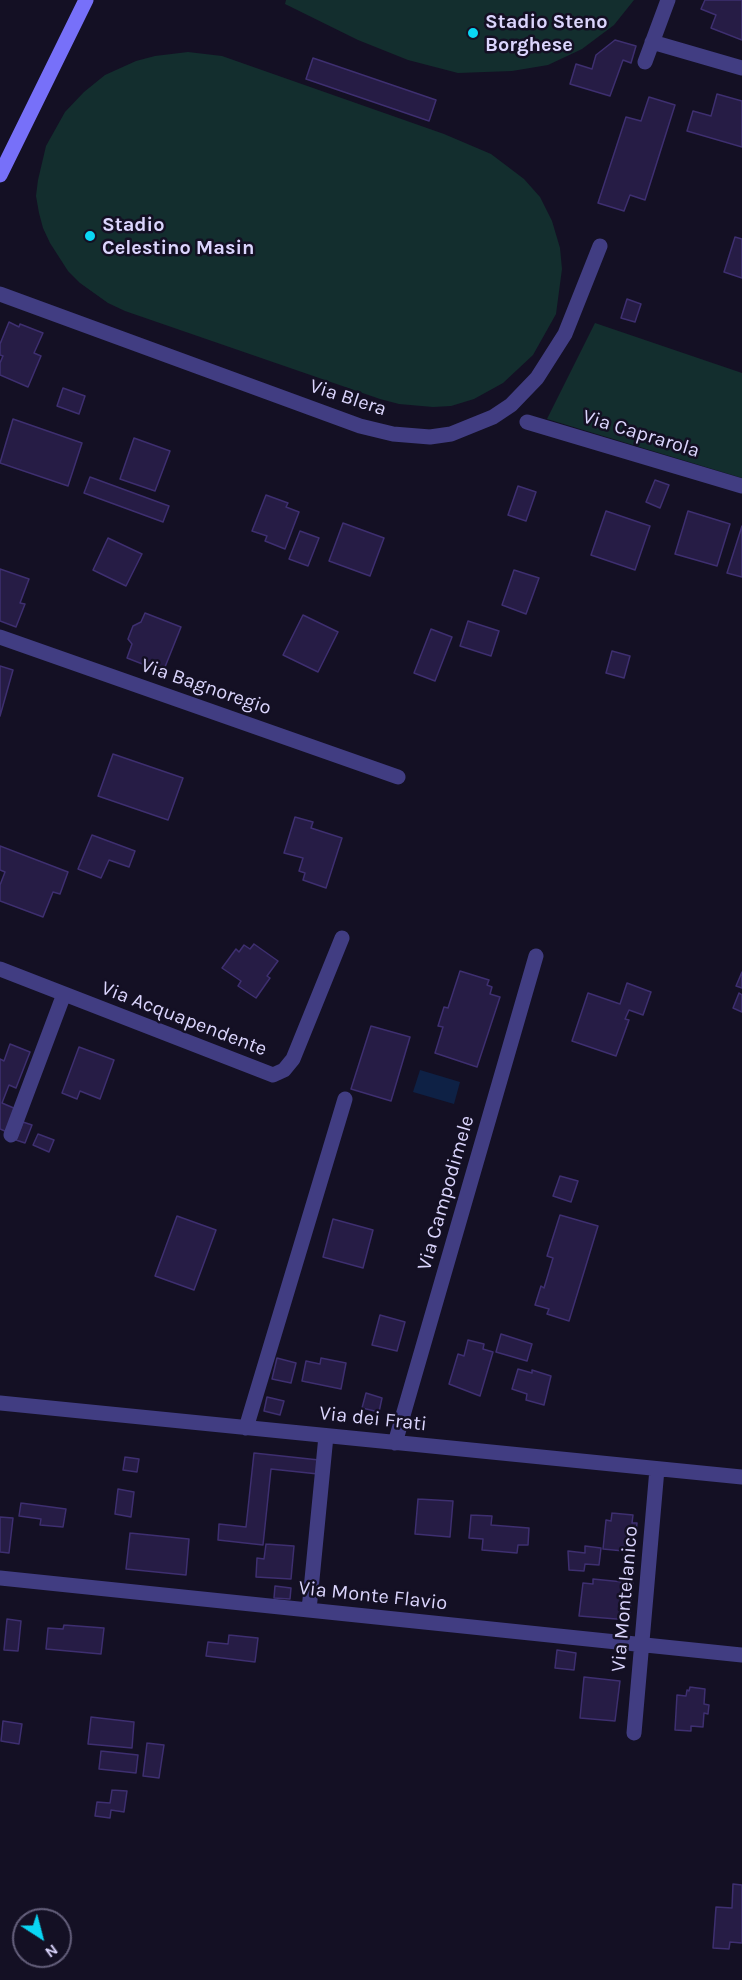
<!DOCTYPE html>
<style>
body{margin:0}
#map{position:relative;width:742px;height:1980px;overflow:hidden;background:#141024;font-family:Karla,sans-serif}
canvas{display:block}
.north{position:absolute;left:12px;top:1908px;width:60px;height:60px;box-sizing:border-box;background:#141024;border:2px solid #645f7b;border-radius:50%;rotate:144deg;font-size:16px;font-weight:700;line-height:24px;text-align:center;color:#dbd5fd}
.north::after{content:'';display:block;margin:auto;width:21px;height:27px;background:#0ad6f4;clip-path:polygon(50% 0,100% 100%,50% 72%,0 100%)}
</style>
<div id="map">
<canvas width="742" height="1980"></canvas>
<div class="north">N</div>
</div>
<script>
const ctx = document.querySelector('canvas').getContext('2d');
ctx.lineJoin = 'round';
function fillPath(path, color) {
  ctx.fillStyle = color;
  ctx.fill(path, 'evenodd');
}
function shape(rows) {
  const path = new Path2D();
  for (const r of rows) {
    path.moveTo(r[0], r[1]);
    for (let i = 2; i < r.length; i += 2) path.lineTo(r[i], r[i + 1]);
  }
  return path;
}
function stroke(path, color, width, dash) {
  ctx.strokeStyle = color;
  ctx.lineWidth = width;
  ctx.lineCap = dash ? 'butt' : 'round';
  ctx.setLineDash(dash || []);
  ctx.stroke(path);
}
function label(font, color, halo, rows, align = 'center') {
  ctx.font = font + ' Karla,sans-serif';
  ctx.lineWidth = 5;
  ctx.setLineDash([]);
  ctx.textBaseline = 'middle';
  ctx.strokeStyle = halo;
  ctx.fillStyle = color;
  for (const [text, x, y, turn = 0] of rows) {
    ctx.save();
    ctx.translate(x, y);
    ctx.rotate((+turn || 0) * Math.PI / 180);
    ctx.textAlign = isNaN(turn) ? turn : align;
    if (halo) ctx.strokeText(text, 0, 0);
    ctx.fillText(text, 0, 0);
    ctx.restore();
  }
}
fillPath(shape([
 [286,0,634,0,614,25,582,49,548,65,512,71,458,73,408,60,358,40,285,4],
 [188,52,222,56,444,134,491,154,524,179,540,197,552,221,560,248,562,269,556,314,533,355,503,383,474,399,451,406,433,407,399,404,380,399,125,311,108,303,80,283,68,271,50,243,43,228,39,213,36,196,38,180,46,146,65,112,84,92,105,75,136,61,155,56],
 [595,323,742,373,742,478,547,419]
]), '#132e2e');
fillPath(shape([
 [420,1070,460,1082,454,1104,413,1092]
]), '#0e2145');
const building = shape([
 [705,0,742,0,742,40,711,28,716,15,701,9,705,0],
 [615,40,636,46,631,63,623,60,610,96,570,84,576,64,592,69,596,55,615,40],
 [313,58,436,100,429,121,306,79,313,58],
 [717,94,742,101,742,147,687,131,693,111,711,116,717,94],
 [649,97,675,105,645,200,630,195,624,211,598,203,626,117,641,121,649,97],
 [735,237,742,239,742,278,724,272,735,237],
 [627,299,641,304,635,322,621,318,627,299],
 [9,322,19,327,20,324,43,333,34,353,41,356,28,387,0,375,0,363,3,356,0,355,0,344,9,322],
 [63,388,85,396,79,414,57,406,63,388],
 [13,419,82,443,68,486,0,463,13,419],
 [134,438,170,451,155,491,120,479,134,438],
 [90,477,169,506,163,522,84,493,90,477],
 [655,480,669,485,660,508,646,502,655,480],
 [518,486,536,492,526,521,508,515,518,486],
 [266,495,288,503,286,507,299,512,285,549,265,541,267,536,252,531,266,495],
 [606,511,650,526,635,570,591,555,606,511],
 [688,511,730,524,717,566,675,554,688,511],
 [343,523,384,538,370,576,329,561,343,523],
 [742,526,742,577,727,573,742,526],
 [300,531,319,538,308,566,289,559,300,531],
 [108,538,142,554,126,586,93,570,108,538],
 [0,569,29,579,20,603,25,604,16,627,0,621,0,569],
 [514,570,539,578,526,614,502,605,514,570],
 [145,613,181,627,163,672,127,658,132,644,128,639,133,626,141,622,145,613],
 [303,615,338,632,318,672,283,655,303,615],
 [468,621,499,631,491,656,460,646,468,621],
 [431,629,452,637,435,681,414,673,431,629],
 [612,651,630,656,624,678,606,673,612,651],
 [0,666,13,670,0,716,0,666],
 [113,754,183,778,168,820,98,796,113,754],
 [295,817,313,822,311,828,342,838,326,888,303,880,305,873,299,871,303,858,284,853,295,817],
 [92,835,135,851,129,867,109,860,101,878,78,869,92,835],
 [0,846,68,872,60,894,53,892,43,917,0,901,0,885,5,872,0,870,0,846],
 [254,944,278,961,267,976,270,978,256,998,238,986,241,981,222,968,236,949,239,952,244,945,250,949,254,944],
 [460,971,489,980,487,985,492,987,490,994,500,997,477,1067,435,1053,443,1027,438,1026,444,1007,448,1008,460,971],
 [742,972,742,988,736,986,742,972],
 [627,983,651,992,643,1015,629,1010,625,1019,629,1020,616,1056,572,1041,588,993,620,1004,627,983],
 [739,993,742,995,742,1012,733,1008,739,993],
 [371,1026,410,1037,391,1101,351,1089,371,1026],
 [10,1044,30,1052,16,1088,9,1085,2,1103,16,1109,7,1132,0,1129,0,1059,4,1061,10,1044],
 [79,1047,114,1060,100,1099,80,1091,77,1099,62,1093,79,1047],
 [23,1122,32,1125,25,1143,16,1140,23,1122],
 [38,1134,54,1140,49,1152,33,1145,38,1134],
 [560,1176,578,1181,571,1202,553,1196,560,1176],
 [560,1215,598,1226,569,1321,547,1314,549,1309,535,1305,541,1286,544,1288,553,1258,547,1256,560,1215],
 [177,1216,216,1230,194,1290,155,1276,177,1216],
 [333,1219,373,1230,363,1268,323,1257,333,1219],
 [380,1315,405,1322,397,1351,372,1345,380,1315],
 [501,1334,532,1344,527,1361,496,1352,501,1334],
 [468,1340,484,1344,483,1349,493,1352,480,1396,449,1384,458,1354,464,1356,468,1340],
 [277,1358,296,1363,291,1383,272,1379,277,1358],
 [321,1358,346,1363,341,1389,302,1381,306,1361,320,1364,321,1358],
 [518,1369,532,1373,532,1370,551,1376,544,1405,526,1400,527,1394,512,1389,518,1369],
 [366,1393,382,1398,379,1412,362,1408,366,1393],
 [267,1397,284,1401,280,1415,264,1411,267,1397],
 [254,1453,319,1460,318,1474,271,1469,263,1545,218,1540,219,1524,246,1527,254,1453],
 [125,1457,139,1459,137,1472,123,1470,125,1457],
 [118,1489,134,1492,131,1517,115,1514,118,1489],
 [418,1499,453,1501,450,1537,415,1534,418,1499],
 [21,1503,66,1509,63,1527,40,1525,41,1519,19,1516,21,1503],
 [612,1513,633,1515,632,1523,637,1523,634,1552,603,1549,606,1520,611,1521,612,1513],
 [471,1515,492,1516,491,1525,529,1528,528,1545,518,1545,517,1553,482,1550,483,1539,469,1538,471,1515],
 [0,1517,13,1518,9,1553,0,1552,0,1517],
 [130,1533,189,1539,186,1575,126,1569,130,1533],
 [266,1544,294,1546,291,1579,256,1577,257,1558,264,1559,266,1544],
 [585,1546,601,1548,599,1565,585,1564,584,1571,569,1570,568,1551,585,1553,585,1546],
 [593,1579,633,1583,629,1620,579,1616,583,1583,593,1584,593,1579],
 [275,1586,291,1588,290,1599,274,1598,275,1586],
 [7,1619,21,1621,18,1651,4,1650,7,1619],
 [64,1625,104,1628,101,1654,46,1649,48,1628,63,1629,64,1625],
 [229,1635,258,1638,255,1662,206,1656,208,1642,228,1644,229,1635],
 [557,1650,576,1653,574,1670,555,1668,557,1650],
 [584,1677,620,1681,615,1721,580,1718,584,1677],
 [690,1687,705,1689,704,1704,709,1705,708,1714,704,1713,703,1727,691,1726,691,1731,675,1730,677,1695,686,1696,687,1690,689,1691,690,1687],
 [91,1717,134,1722,132,1748,88,1744,91,1717],
 [3,1721,22,1724,19,1744,1,1741,3,1721],
 [147,1743,164,1745,159,1778,143,1776,147,1743],
 [101,1751,138,1755,136,1773,99,1769,101,1751],
 [112,1790,127,1791,124,1812,111,1810,110,1818,95,1816,97,1802,110,1803,112,1790],
 [733,1884,742,1885,742,1943,730,1942,729,1949,713,1948,716,1907,732,1908,733,1884]
]);
fillPath(building, '#261c45');
stroke(building, '#3e2f70', 1.5);
stroke(shape([
 [652,42,742,68],
 [645,62,668,0],
 [0,294,360,426,393,434,430,437,451,434,493,417,511,405,537,378,565,334,600,246],
 [527,422,742,486],
 [0,637,398,777],
 [0,969,273,1075,284,1070,293,1059,342,938],
 [11,1135,64,994],
 [0,1403,742,1477],
 [246,1428,345,1099],
 [395,1443,536,956],
 [0,1578,742,1655],
 [309,1610,326,1436],
 [634,1733,657,1469]
]), '#413d82', 15);
stroke(shape([
 [0,175,86,0]
]), '#7770f9', 15);
for (const [x, y, r, color] of [
 [473,33,6,"#0ad6f4"],
 [90,236,6,"#0ad6f4"]
]) {
  const dot = new Path2D();
  dot.arc(x, y, r, 0, 2 * Math.PI);
  ctx.fillStyle = color;
  ctx.fill(dot);
  stroke(dot, '#141024', 2);
}
label('bold 20px', '#dbd5fd', '#141024', [
 ["Stadio Steno",485,22],
 ["Borghese",485,45],
 ["Stadio",102,225],
 ["Celestino Masin",102,248]
], 'left');
label('20px', '#dbd5fd', '#141024', [
 ["Via Blera",348,398,18],
 ["Via Caprarola",641,434,17],
 ["Via Bagnoregio",206,687,19],
 ["Via Acquapendente",184,1019,21],
 ["Via Campodimele",446,1193,-74],
 ["Via dei Frati",373,1419,6],
 ["Via Monte Flavio",373,1596,6],
 ["Via Montelanico",625,1599,-85]
]);
</script>
